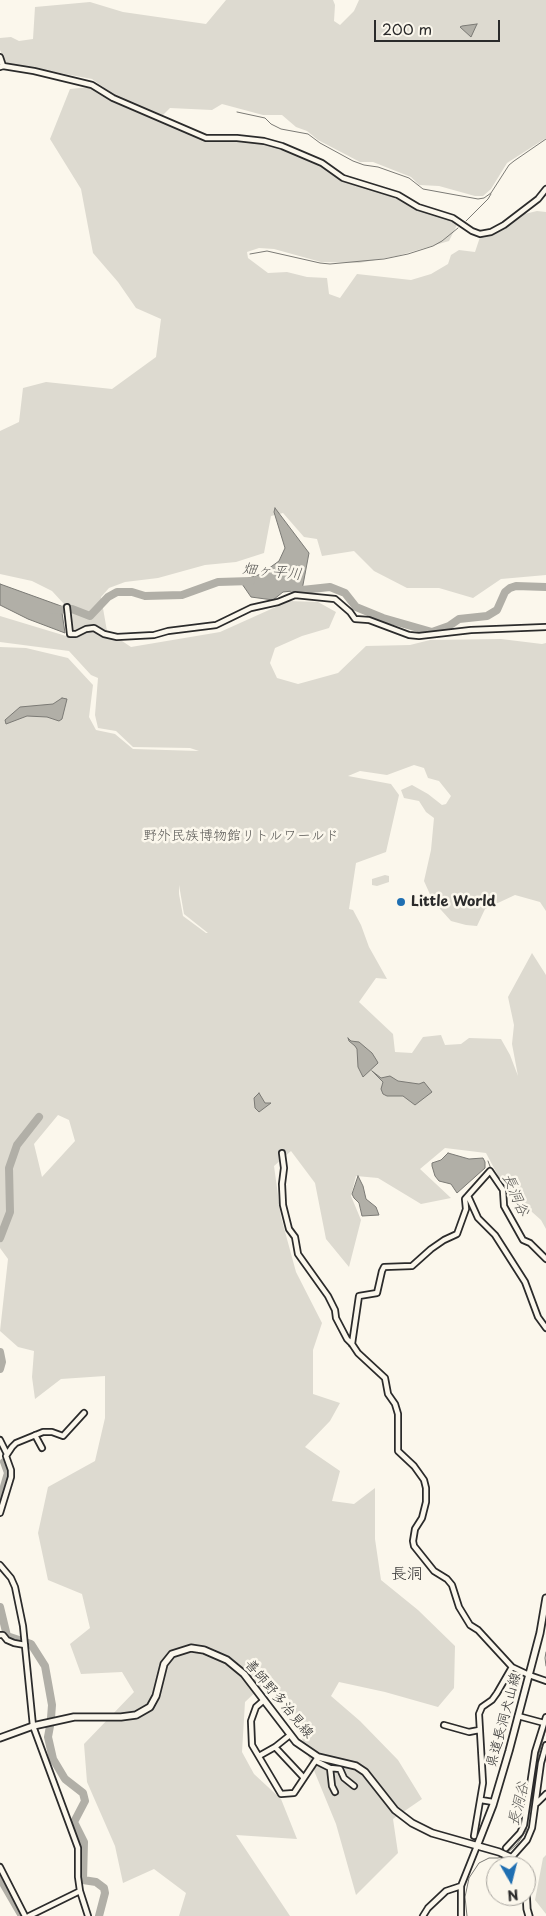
<!DOCTYPE html>
<meta charset="utf-8">
<style>
body{margin:0}
#map{position:relative;width:546px;height:1916px;overflow:hidden;background:#fbf7ec;font-family:"Playpen Sans",sans-serif}
canvas{display:block}
.north{position:absolute;left:486px;top:1856px;width:50px;height:50px;box-sizing:border-box;background:#fbf7ec;border:1px solid #a8a59f;border-radius:50%;rotate:172deg;font-size:14px;font-weight:700;line-height:20px;text-align:center;color:#2b2b2b}
.north::after{content:'';display:block;margin:auto;width:18px;height:22px;background:#1f6fb2;clip-path:polygon(50% 0,100% 100%,50% 72%,0 100%)}
.scale{position:absolute;left:374px;top:20px;width:126px;height:22px;box-sizing:border-box;border:2px solid #2b2b2b;border-top:0;padding-left:6px;font-size:15px;line-height:18px;white-space:nowrap;color:#2b2b2b;-webkit-text-stroke:4px #fbf7ec;paint-order:stroke}
</style>
<div id="map">
<canvas width="546" height="1916"></canvas>
<div class="north">N</div>
<div class="scale">200 m</div>
</div>
<script>
const ctx = document.querySelector('canvas').getContext('2d');
ctx.lineJoin = 'round';
function fillPath(path, color) {
  ctx.fillStyle = color;
  ctx.fill(path, 'evenodd');
}
function shape(rows) {
  const path = new Path2D();
  for (const r of rows) {
    path.moveTo(r[0], r[1]);
    for (let i = 2; i < r.length; i += 2) path.lineTo(r[i], r[i + 1]);
  }
  return path;
}
function stroke(path, color, width, dash) {
  ctx.strokeStyle = color;
  ctx.lineWidth = width;
  ctx.lineCap = dash ? 'butt' : 'round';
  ctx.setLineDash(dash || []);
  ctx.stroke(path);
}
function label(font, color, halo, rows, align = 'center') {
  ctx.font = font + ' "Playpen Sans","Klee One",sans-serif';
  ctx.lineWidth = 5;
  ctx.setLineDash([]);
  ctx.textBaseline = 'middle';
  ctx.strokeStyle = halo;
  ctx.fillStyle = color;
  for (const [text, x, y, turn = 0] of rows) {
    ctx.save();
    ctx.translate(x, y);
    ctx.rotate((+turn || 0) * Math.PI / 180);
    ctx.textAlign = isNaN(turn) ? turn : align;
    if (halo) ctx.strokeText(text, 0, 0);
    ctx.fillText(text, 0, 0);
    ctx.restore();
  }
}
fillPath(shape([
 [226,0,333,0,335,5,334,21,340,25,354,11,359,0,546,0,546,138,507,163,491,189,483,196,475,196,439,186,419,185,411,177,373,162,360,162,318,140,307,131,296,127,282,115,263,115,222,104,212,110,170,108,162,116,117,97,92,79,6,63,0,50,0,38,11,37,19,41,33,39,35,7,90,2,123,12,206,24],
 [90,87,113,102,205,141,238,140,268,144,321,164,342,180,380,191,418,209,453,221,457,225,449,241,397,256,359,263,321,262,274,249,259,248,247,252,248,258,268,273,287,272,307,277,327,278,329,294,340,298,357,274,411,280,431,274,448,264,451,255,459,250,475,252,480,237,500,230,520,215,537,211,546,212,546,575,501,579,473,598,439,588,407,588,374,571,354,551,322,556,317,539,304,537,283,513,271,516,264,553,236,562,205,565,158,578,125,582,109,588,101,597,107,631,131,647,220,632,289,601,318,602,336,612,329,628,302,636,275,648,270,663,277,678,298,684,338,673,366,646,410,645,430,640,501,639,542,644,546,643,546,911,540,902,515,895,485,909,477,926,466,925,451,921,433,901,424,881,431,850,434,818,426,812,419,801,404,798,401,790,412,785,428,794,442,805,446,804,451,796,439,781,428,778,424,768,414,765,387,775,360,771,348,776,391,784,399,795,386,852,356,863,349,909,353,910,361,925,369,947,387,979,376,978,359,1002,393,1034,395,1052,412,1053,423,1037,441,1035,445,1045,461,1044,469,1038,501,1039,510,1055,518,1076,512,1044,514,1025,508,997,532,953,546,975,546,1229,541,1220,504,1187,486,1153,445,1148,420,1169,451,1198,421,1204,378,1178,356,1176,351,1196,361,1220,349,1267,326,1239,315,1183,291,1151,274,1166,281,1217,296,1272,322,1323,313,1350,313,1394,340,1403,330,1421,305,1447,340,1471,332,1501,354,1504,375,1488,375,1539,381,1580,418,1610,455,1646,454,1688,438,1707,385,1692,339,1682,331,1696,360,1721,398,1760,422,1799,393,1819,398,1853,356,1895,336,1824,306,1751,289,1699,265,1683,245,1702,242,1752,254,1774,281,1799,297,1839,236,1835,290,1916,179,1916,186,1893,154,1869,123,1883,115,1846,87,1782,84,1744,134,1692,122,1672,81,1674,70,1644,90,1628,82,1594,48,1580,38,1533,48,1487,95,1461,105,1418,105,1376,61,1379,35,1399,32,1377,34,1351,18,1347,0,1331,8,1259,0,1248,0,647,26,648,68,658,93,685,89,717,96,730,115,734,133,749,199,751,190,748,133,747,116,731,98,728,95,715,98,678,91,675,69,651,0,642,0,616,66,636,70,606,64,604,52,591,32,581,0,574,0,431,19,422,23,388,46,382,112,389,156,357,161,319,136,308,118,282,93,253,81,189,50,139,70,89],
 [179,885,184,914,208,933,206,933,183,916,179,894],
 [58,1115,69,1120,75,1141,42,1177,34,1144],
 [385,875,389,876,389,882,377,886,372,885,372,879],
 [546,1855,546,1914,535,1900,543,1858]
]), '#dddad0');
const water = shape([
 [477,24,471,37,460,27,462,26,477,24],
 [275,508,309,553,302,590,283,592,273,600,251,597,240,581,261,574,279,561,285,548,274,512,275,508],
 [0,584,61,606,65,633,28,619,0,605,0,584],
 [62,698,67,699,62,719,59,721,47,717,27,716,6,724,5,720,20,707,53,704,62,698],
 [348,1038,351,1041,359,1042,372,1053,377,1061,378,1063,363,1077,358,1067,357,1049,355,1046,349,1041,348,1038],
 [372,1071,381,1078,390,1076,398,1081,419,1084,424,1082,432,1092,415,1105,403,1096,387,1096,383,1094,381,1089,383,1082,372,1071],
 [259,1093,265,1103,271,1103,259,1112,255,1108,254,1098,259,1093],
 [448,1153,469,1159,483,1158,485,1162,485,1168,457,1193,451,1184,439,1181,435,1176,432,1166,432,1163,441,1160,448,1153],
 [358,1176,363,1186,366,1199,376,1207,379,1215,362,1216,359,1203,354,1198,352,1194,358,1176]
]);
fillPath(water, '#b1afa7');
stroke(water, '#7b7a75', 1);
stroke(shape([
 [237,112,265,118,271,124,281,129,308,134,320,143,353,161,364,165,378,167,409,178,423,189,478,199,484,198,491,193,509,165,514,161,546,139],
 [466,221,488,199,491,194],
 [250,254,267,251,320,263,330,264,384,259,408,254,433,246,442,241,458,228],
 [488,1161,491,1169,501,1184],
 [518,1226,521,1233],
 [529,1240,541,1249,546,1256],
 [546,1652,545,1658,546,1666],
 [506,1854,517,1844,526,1831,537,1760,546,1729],
 [467,1916,465,1897,469,1878,479,1863,489,1858,498,1858,503,1856]
]), '#7b7a75', 1);
stroke(shape([
 [294,588,302,590,330,587,345,593,356,607,383,618,432,632,449,626,459,619,487,616,497,610,505,592,510,588,516,586,546,587],
 [53,610,72,609,90,616,108,597,117,592,132,592,145,596,182,595,218,582,251,581],
 [0,1238,10,1212,9,1168,17,1145,39,1117],
 [0,1352,2,1362,0,1369],
 [0,1500,8,1473,4,1462],
 [0,1607,7,1636,31,1644,45,1666,52,1705,51,1718],
 [50,1726,48,1737,53,1759,65,1779,83,1793,85,1801,74,1822,84,1842,83,1880,96,1882,104,1888,105,1893,99,1916],
 [0,1878,22,1916]
]), '#b1afa7', 8);
const minor = shape([
 [0,57,3,66],
 [0,67,3,66,34,71,92,85,113,98,206,138,237,138,264,141,282,146,322,163,343,178,398,195,418,207,453,218,472,231,480,234,491,232,504,225,538,199,546,189],
 [67,607,70,634,76,634,86,629,94,628,104,634,117,637,154,635,168,631,216,625,251,608,278,602,295,595,335,599,350,612,355,619,369,620,409,635,419,636,471,630,546,627],
 [282,1153,284,1168,282,1184,283,1205,289,1229,295,1237,298,1254,328,1296,335,1310,336,1318,347,1339,352,1344,358,1353,385,1378,388,1394,395,1404,398,1414,398,1451,414,1466,424,1480,426,1488,426,1502,422,1518,415,1529,413,1541,414,1546,434,1571,447,1579,452,1585,459,1607,470,1625,478,1630,512,1667,529,1675,546,1681],
 [468,1196,478,1218,495,1235,525,1282,538,1317,546,1328],
 [352,1344,359,1296,377,1293,382,1271,384,1267,412,1266,431,1249,444,1240,457,1234,466,1209,465,1199,490,1171,503,1190,504,1206,523,1240,530,1243,546,1259],
 [35,1435,42,1448],
 [0,1440,7,1454],
 [0,1513,11,1477,11,1470,6,1456,12,1447,16,1443,43,1432,52,1432,63,1436,84,1413],
 [0,1565,11,1578,15,1587,23,1626,33,1726,78,1848,78,1877,80,1891,88,1916],
 [0,1635,3,1635,7,1640,14,1643,25,1645],
 [264,1700,256,1707,251,1721,252,1745,281,1794,294,1793,318,1757],
 [518,1716,544,1723],
 [444,1725,469,1732,479,1730],
 [275,1747,304,1778],
 [259,1756,275,1747,290,1735],
 [316,1761,330,1768,340,1769,344,1778,354,1786],
 [330,1768,332,1786,335,1792],
 [481,1800,493,1802],
 [537,1803,546,1794],
 [474,1836,483,1783,479,1714,482,1707,492,1700,497,1693,512,1667],
 [506,1848,520,1833,524,1825,535,1752,546,1717],
 [511,1858,527,1840,532,1828,541,1763,546,1745],
 [0,1867,25,1916],
 [29,1916,80,1891],
 [423,1916,428,1908,446,1891,461,1886],
 [461,1916,461,1886,477,1846]
]);
const major = shape([
 [0,1738,33,1726,74,1717,121,1717,136,1715,150,1707,156,1696,164,1664,172,1654,191,1648,204,1650,227,1660,244,1674,296,1742,318,1757,356,1766,365,1772,395,1810,412,1823,432,1833,499,1852,510,1857,520,1866],
 [477,1846,493,1805,509,1751,540,1633,546,1598],
 [526,1890,527,1909,529,1916]
]);
stroke(minor, '#2b2b2b', 8);
stroke(major, '#2b2b2b', 9);
stroke(minor, '#fbf7ec', 4.5);
stroke(major, '#fbf7ec', 5.5);
for (const [x, y, r, color] of [
 [401,902,5,"#1f6fb2"]
]) {
  const dot = new Path2D();
  dot.arc(x, y, r, 0, 2 * Math.PI);
  ctx.fillStyle = color;
  ctx.fill(dot);
  stroke(dot, '#fbf7ec', 2);
}
label('14px', '#585754', '#fbf7ec', [
 ["野外民族博物館リトルワールド",241,836]
]);
label('bold 14px', '#2b2b2b', '#fbf7ec', [
 ["Little World",411,902]
], 'left');
label('14px', '#2b2b2b', '#fbf7ec', [
 ["善師野多治見線",279,1699,50],
 ["県道長洞犬山線",504,1720,-75]
]);
label('italic 15px', '#5a5956', '#fbf7ec', [
 ["畑ヶ平川",272,572,6],
 ["長洞谷",515,1195,67],
 ["長洞谷",519,1804,-76]
]);
label('16px', '#2b2b2b', '#fbf7ec', [
 ["長洞",407,1575]
]);
</script>
